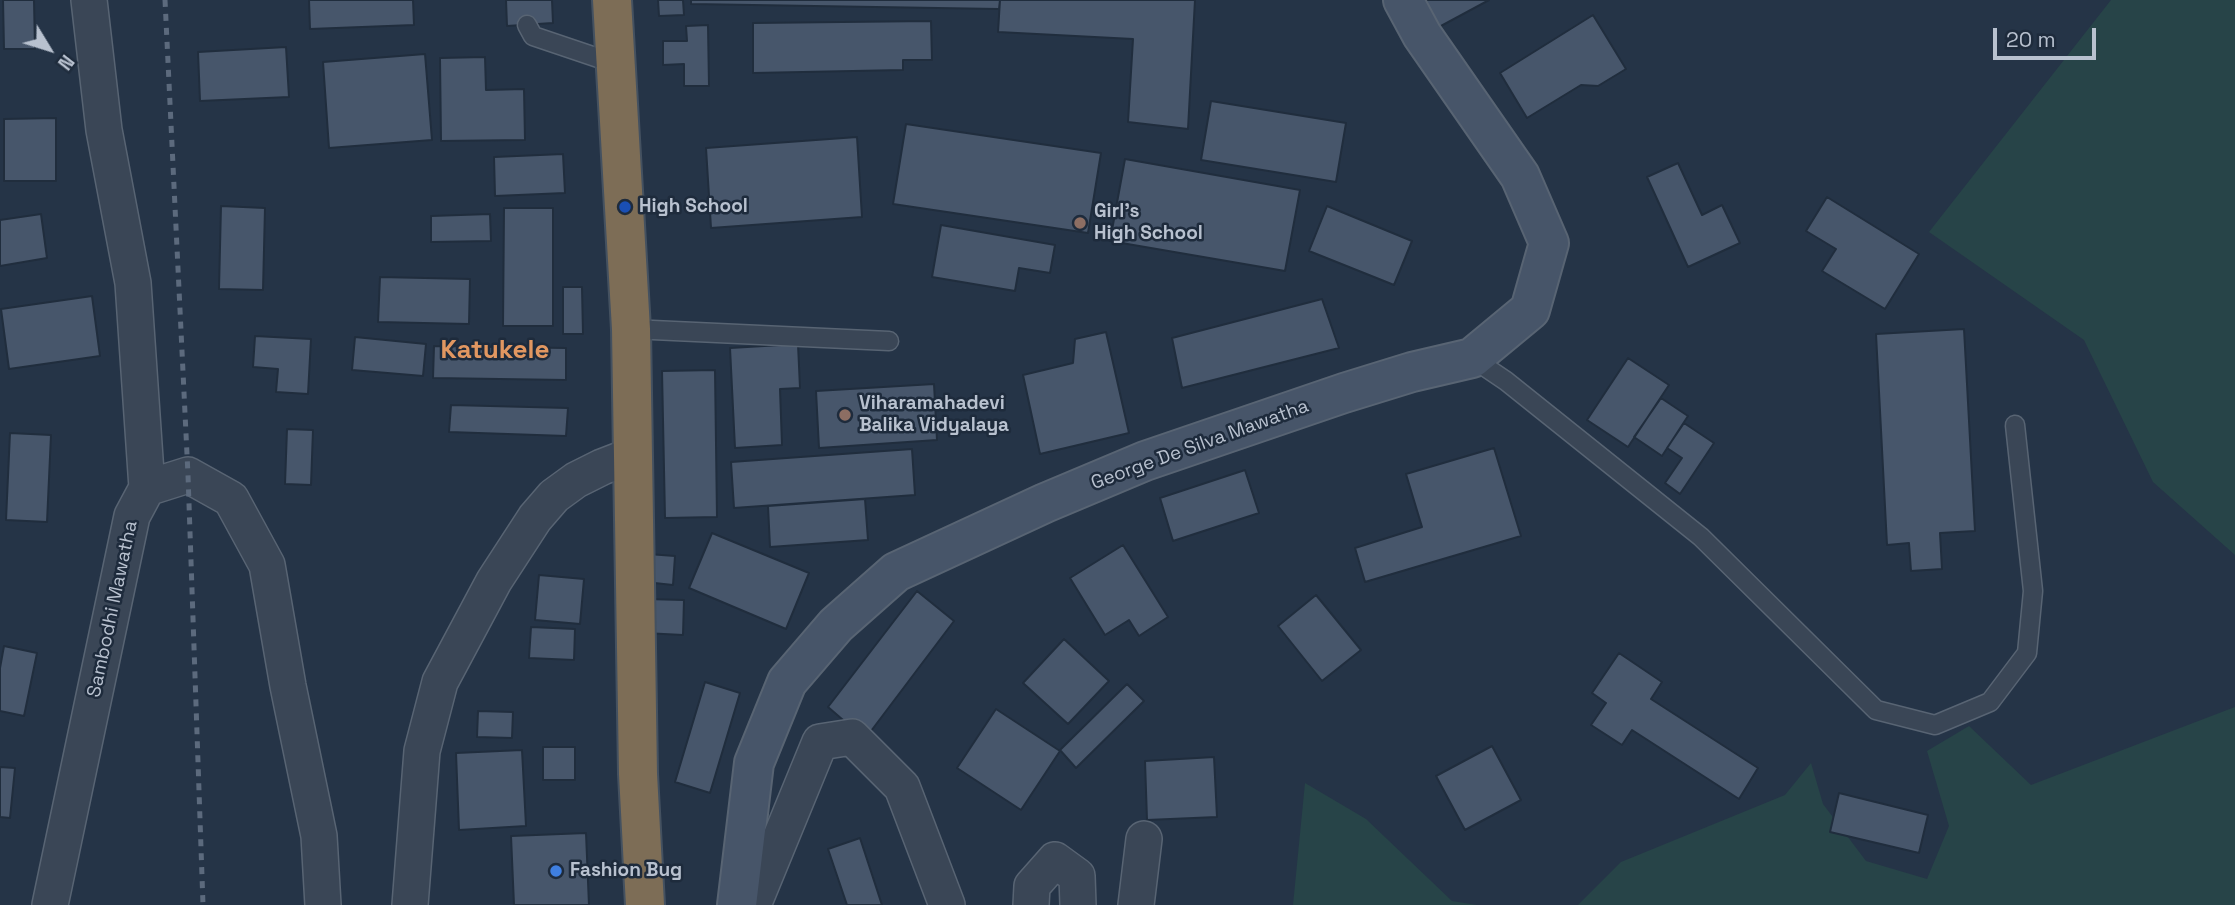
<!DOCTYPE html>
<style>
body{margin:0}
#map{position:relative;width:2235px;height:905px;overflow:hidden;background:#253447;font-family:"Space Grotesk",sans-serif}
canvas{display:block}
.north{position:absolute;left:14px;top:14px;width:70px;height:70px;-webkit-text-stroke:5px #1e2b3c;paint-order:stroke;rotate:128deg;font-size:19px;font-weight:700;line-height:28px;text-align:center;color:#b8c1cf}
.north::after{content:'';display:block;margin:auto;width:24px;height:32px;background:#b8c1cf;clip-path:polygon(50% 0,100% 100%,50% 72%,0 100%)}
.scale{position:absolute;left:1993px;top:28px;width:103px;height:32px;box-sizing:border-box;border:4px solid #b8c1cf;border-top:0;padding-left:9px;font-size:21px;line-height:24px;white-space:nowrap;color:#b8c1cf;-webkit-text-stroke:5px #1e2b3c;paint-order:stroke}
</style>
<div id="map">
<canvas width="2235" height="905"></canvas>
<div class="north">N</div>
<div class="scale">20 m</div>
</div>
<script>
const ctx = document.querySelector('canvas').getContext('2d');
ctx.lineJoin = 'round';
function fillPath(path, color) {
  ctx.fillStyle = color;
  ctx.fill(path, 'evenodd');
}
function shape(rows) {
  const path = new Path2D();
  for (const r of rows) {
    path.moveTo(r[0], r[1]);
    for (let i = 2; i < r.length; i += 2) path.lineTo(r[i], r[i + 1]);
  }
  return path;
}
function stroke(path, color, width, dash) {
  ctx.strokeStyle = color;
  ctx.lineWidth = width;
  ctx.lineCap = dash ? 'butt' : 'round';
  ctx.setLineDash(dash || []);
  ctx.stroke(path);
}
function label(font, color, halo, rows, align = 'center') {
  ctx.font = font + ' "Space Grotesk",sans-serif';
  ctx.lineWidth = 5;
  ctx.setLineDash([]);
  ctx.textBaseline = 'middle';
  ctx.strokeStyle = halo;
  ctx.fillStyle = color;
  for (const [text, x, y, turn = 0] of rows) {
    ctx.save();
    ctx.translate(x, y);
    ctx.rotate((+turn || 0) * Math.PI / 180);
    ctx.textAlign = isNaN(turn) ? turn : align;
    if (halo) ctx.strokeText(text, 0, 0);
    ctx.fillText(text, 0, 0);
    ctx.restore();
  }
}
fillPath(shape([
 [2111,0,2235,0,2235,555,2153,482,2084,340,1929,232],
 [2235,707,2235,905,1578,905,1621,862,1785,795,1811,763,1823,804,1866,861,1927,879,1949,826,1927,751,1969,726,2031,785],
 [1305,783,1366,819,1452,901,1477,905,1293,905]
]), '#274448');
const building = shape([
 [3,0,34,0,35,49,4,49,3,0],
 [309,0,413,0,414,25,310,29,309,0],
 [506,0,552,0,553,23,507,26,506,0],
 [658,0,683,0,684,15,659,16,658,0],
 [691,0,1000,0,999,9,691,4,691,0],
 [1000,0,1195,0,1188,129,1128,122,1133,39,998,32,1000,0],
 [1411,0,1489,0,1428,33,1411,0],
 [1593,15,1626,69,1598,86,1581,85,1527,118,1500,73,1593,15],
 [931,21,932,60,903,60,903,70,753,73,753,23,931,21],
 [708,25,709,86,684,86,684,64,663,65,663,41,687,41,686,26,708,25],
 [286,47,289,97,200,101,198,52,286,47],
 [425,54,432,140,329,148,323,62,425,54],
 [485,57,486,90,524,89,525,140,441,141,440,58,485,57],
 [1211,101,1346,123,1336,182,1201,160,1211,101],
 [56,118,56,181,4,181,4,119,56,118],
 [906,124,1101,153,1088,233,893,204,906,124],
 [857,137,862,217,711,228,706,148,857,137],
 [563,154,565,193,495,196,494,157,563,154],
 [1125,159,1300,190,1285,271,1110,241,1125,159],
 [1678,163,1702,215,1722,205,1740,243,1688,267,1647,177,1678,163],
 [1827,197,1919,254,1885,309,1822,271,1836,249,1806,231,1827,197],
 [221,206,265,208,263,290,219,289,221,206],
 [1327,206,1412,241,1394,285,1309,251,1327,206],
 [504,208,553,208,553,326,503,326,504,208],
 [41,214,47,258,0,266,0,220,41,214],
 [490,214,491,241,431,242,431,216,490,214],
 [941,225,1055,245,1050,273,1019,268,1015,291,932,277,941,225],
 [380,277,470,279,469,324,378,322,380,277],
 [563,287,582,287,583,334,563,334,563,287],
 [92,296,100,356,9,369,1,309,92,296],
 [1322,299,1339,348,1182,388,1172,338,1322,299],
 [1964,329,1975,531,1940,533,1942,569,1911,571,1909,543,1887,545,1876,334,1964,329],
 [1106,332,1129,433,1040,454,1023,375,1073,363,1075,339,1106,332],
 [255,336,311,339,308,394,276,392,278,369,253,367,255,336],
 [355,337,426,344,423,376,352,370,355,337],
 [798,344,800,388,780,389,782,445,735,448,730,348,798,344],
 [434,346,566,348,566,380,433,378,434,346],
 [1628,358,1669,385,1628,447,1587,420,1628,358],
 [715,370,717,517,665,518,662,371,715,370],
 [934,384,937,440,819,448,816,391,934,384],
 [1661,398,1688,416,1662,456,1634,437,1661,398],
 [451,405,568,408,566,436,449,432,451,405],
 [1684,423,1714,443,1680,494,1665,483,1682,458,1667,448,1684,423],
 [287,429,313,430,311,485,285,484,287,429],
 [10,433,51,435,47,522,6,520,10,433],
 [1494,448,1521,536,1365,582,1355,548,1422,527,1406,474,1494,448],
 [912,449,915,495,734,508,731,462,912,449],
 [1245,470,1259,513,1173,541,1160,498,1245,470],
 [865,499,868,540,770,547,768,506,865,499],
 [712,533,809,573,786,629,689,588,712,533],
 [1123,545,1168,617,1139,636,1129,620,1105,635,1070,578,1123,545],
 [648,554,675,556,673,585,645,582,648,554],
 [539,575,584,579,580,624,535,620,539,575],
 [917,591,954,621,865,739,828,707,917,591],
 [1316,595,1361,650,1322,681,1278,626,1316,595],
 [646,599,684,600,683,635,644,633,646,599],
 [531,627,575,629,574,660,529,658,531,627],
 [1064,639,1109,681,1068,724,1023,683,1064,639],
 [4,646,37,653,24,716,0,711,0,668,4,646],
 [1619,653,1662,682,1651,699,1758,768,1739,799,1632,730,1622,745,1591,725,1606,703,1592,693,1619,653],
 [705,682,740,693,710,793,675,782,705,682],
 [1127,684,1144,701,1076,768,1060,750,1127,684],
 [996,709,1060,751,1021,810,957,768,996,709],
 [478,711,513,712,512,738,477,737,478,711],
 [1492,746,1521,800,1465,830,1436,776,1492,746],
 [543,747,575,747,575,780,543,780,543,747],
 [522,750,526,826,459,830,456,753,522,750],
 [1214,757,1217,817,1147,820,1145,761,1214,757],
 [0,767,15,768,10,818,0,817,0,767],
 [1839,793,1928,815,1919,853,1830,832,1839,793],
 [586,833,589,905,514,905,511,836,586,833],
 [860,838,882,905,847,905,828,849,860,838]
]);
fillPath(building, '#47566b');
stroke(building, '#202d3d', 2);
const lane = shape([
 [527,25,533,36,616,64],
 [631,329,889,341],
 [1472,358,1506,381,1701,537,1876,710,1935,725,1990,702,2027,653,2033,591,2015,425]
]);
const street = shape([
 [89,0,104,130,133,283,147,488],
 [50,905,132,516,147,488,188,475,231,499,267,565,288,686,319,836,323,905],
 [410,905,422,751,440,682,494,581,535,518,554,496,576,480,602,467,633,455],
 [753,905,820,742,852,737,902,787,947,905],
 [1031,905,1032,886,1055,860,1077,876,1078,905],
 [1136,905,1144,839]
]);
const secondary = shape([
 [737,905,754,763,787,682,836,625,896,572,1045,503,1145,461,1344,393,1412,372,1472,358,1530,310,1549,243,1520,176,1422,35,1403,0]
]);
const highway = shape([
 [612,0,631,329,638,774,645,905]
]);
stroke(lane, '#586473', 21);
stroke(street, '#586473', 38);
stroke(secondary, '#586473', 42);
stroke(highway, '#445160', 42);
stroke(lane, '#3a4656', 18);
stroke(street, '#3a4656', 35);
stroke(secondary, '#475569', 38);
stroke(highway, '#7d6d56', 38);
stroke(shape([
 [165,0,188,475,203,905]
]), '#5c6a7d', 5, [7, 7]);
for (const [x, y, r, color] of [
 [625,207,7,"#1a4fb4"],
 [1080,223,7,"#8d6e63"],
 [845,415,7,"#8d6e63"],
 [556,871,7,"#3f7fe0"]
]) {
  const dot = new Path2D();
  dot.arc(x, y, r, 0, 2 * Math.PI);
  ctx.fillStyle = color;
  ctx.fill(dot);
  stroke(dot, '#1e2b3c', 2.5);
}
label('bold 19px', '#b8c1cf', '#1e2b3c', [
 ["High School",639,207],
 ["Girl's",1094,212],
 ["High School",1094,234],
 ["Viharamahadevi",859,404],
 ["Balika Vidyalaya",859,426],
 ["Fashion Bug",570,871]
], 'left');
label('19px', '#b8c1cf', '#1e2b3c', [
 ["George De Silva Mawatha",1200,445,-20],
 ["Sambodhi Mawatha",113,609,-78]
]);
label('bold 26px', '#e19761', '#1e2b3c', [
 ["Katukele",495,351]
]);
</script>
